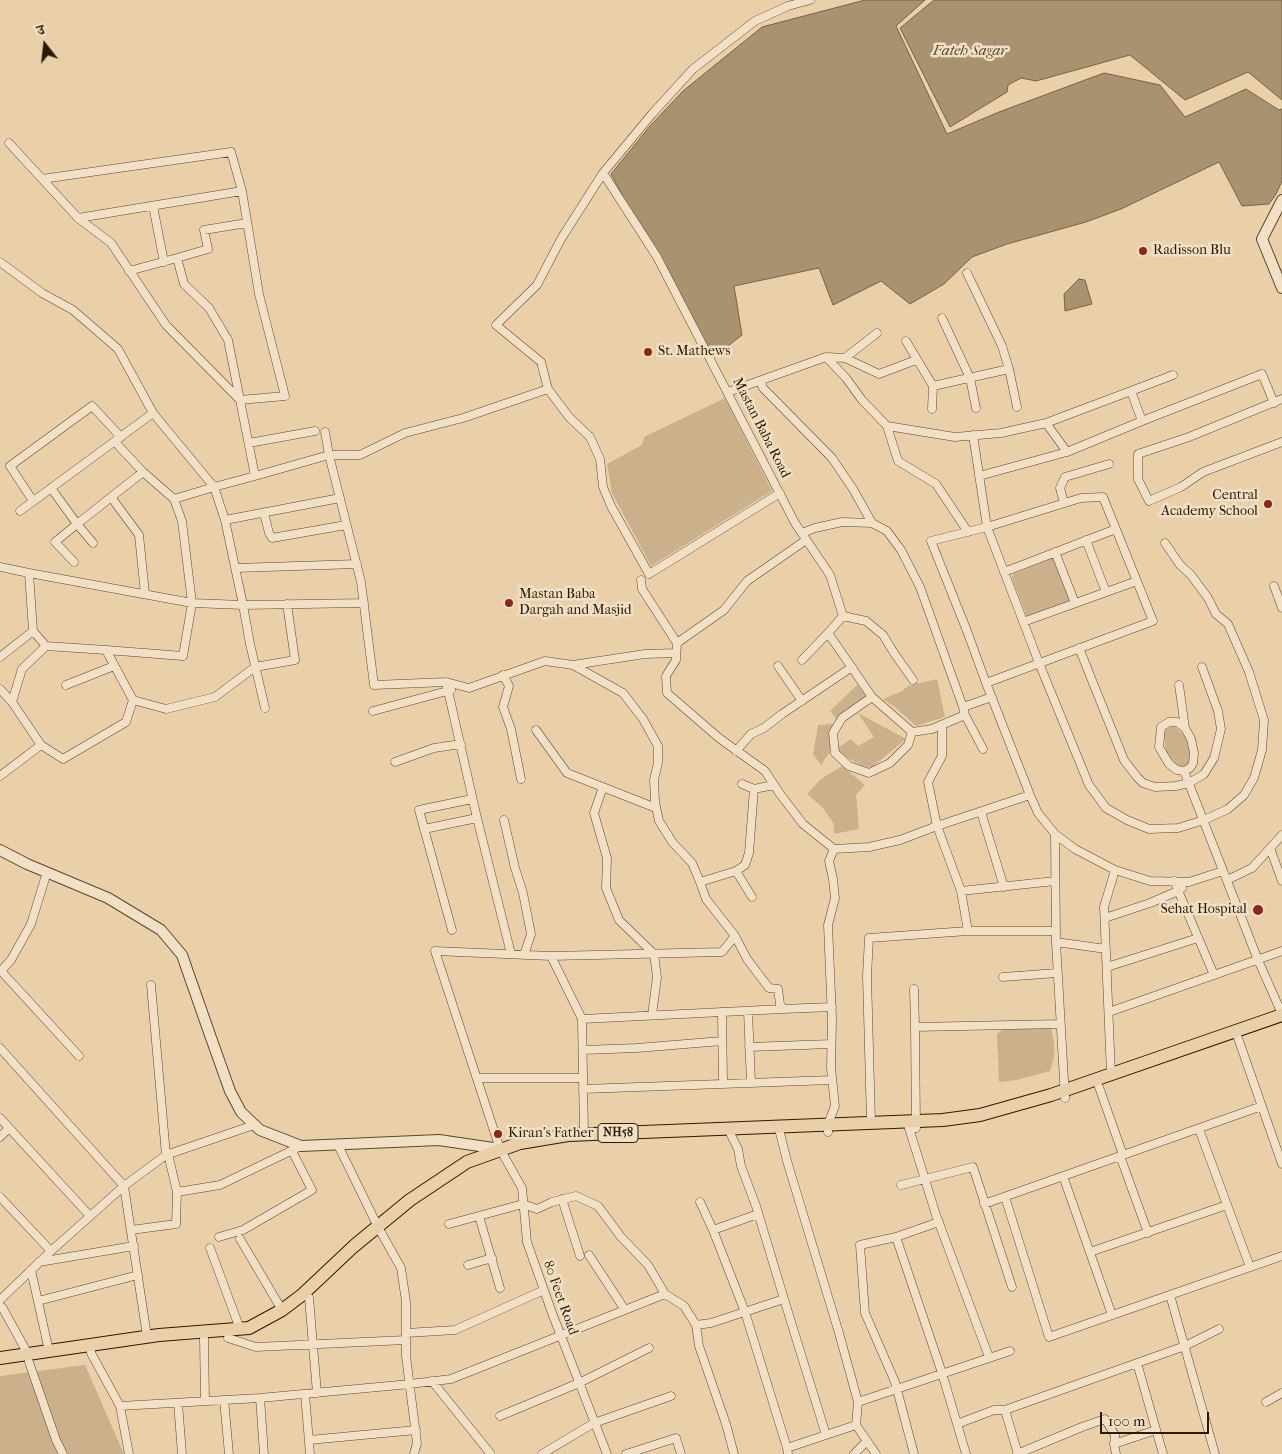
<!DOCTYPE html>
<meta charset="utf-8">
<style>
body{margin:0}
#map{position:relative;width:1282px;height:1454px;overflow:hidden;background:#ead0a8;font-family:"IM FELL French Canon","Noto Serif Devanagari",serif}
canvas{display:block}
.north{position:absolute;left:20px;top:20px;width:50px;height:50px;-webkit-text-stroke:4px #f1e0c6;paint-order:stroke;rotate:344deg;font-size:14px;font-weight:700;line-height:20px;text-align:center;color:#2b1901}
.north::after{content:'';display:block;margin:auto;width:18px;height:22px;background:#2b1901;clip-path:polygon(50% 0,100% 100%,50% 72%,0 100%)}
.scale{position:absolute;left:1100px;top:1412px;width:109px;height:22px;box-sizing:border-box;border:2px solid #2b1901;border-top:0;padding-left:6px;font-size:15px;line-height:18px;white-space:nowrap;color:#2b1901;-webkit-text-stroke:4px #f1e0c6;paint-order:stroke}
</style>
<div id="map">
<canvas width="1282" height="1454"></canvas>
<div class="north">उ</div>
<div class="scale">100 m</div>
</div>
<script>
const ctx = document.querySelector('canvas').getContext('2d');
ctx.lineJoin = 'round';
function fillPath(path, color) {
  ctx.fillStyle = color;
  ctx.fill(path, 'evenodd');
}
function shape(rows) {
  const path = new Path2D();
  for (const r of rows) {
    path.moveTo(r[0], r[1]);
    for (let i = 2; i < r.length; i += 2) path.lineTo(r[i], r[i + 1]);
  }
  return path;
}
function stroke(path, color, width, dash) {
  ctx.strokeStyle = color;
  ctx.lineWidth = width;
  ctx.lineCap = dash ? 'butt' : 'round';
  ctx.setLineDash(dash || []);
  ctx.stroke(path);
}
function label(font, color, halo, rows, align = 'center') {
  ctx.font = font + ' "IM FELL French Canon",serif';
  ctx.lineWidth = 5;
  ctx.setLineDash([]);
  ctx.textBaseline = 'middle';
  ctx.strokeStyle = halo;
  ctx.fillStyle = color;
  for (const [text, x, y, turn = 0] of rows) {
    ctx.save();
    ctx.translate(x, y);
    ctx.rotate((+turn || 0) * Math.PI / 180);
    ctx.textAlign = isNaN(turn) ? turn : align;
    if (halo) ctx.strokeText(text, 0, 0);
    ctx.fillText(text, 0, 0);
    ctx.restore();
  }
}
fillPath(shape([
 [725,398,772,491,651,566,612,493,607,464,642,445,644,437],
 [1056,557,1071,602,1027,617,1012,578,1013,574],
 [937,679,945,717,916,726,895,707,883,699,902,691,908,686],
 [857,685,867,696,837,720,830,711],
 [858,713,906,739,871,768,860,765,835,750,851,739,858,746,874,737],
 [833,724,830,752,821,765,813,754,818,725],
 [1174,726,1183,734,1190,744,1190,764,1184,770,1178,767,1166,752,1164,733,1166,729],
 [842,766,865,785,856,795,859,829,834,834,834,824,823,808,807,794,821,779],
 [1040,1026,1051,1028,1054,1042,1054,1057,1050,1071,1017,1080,999,1082,997,1034,1003,1029],
 [85,1365,124,1454,0,1454,0,1376]
]), '#cab18c');
const water = shape([
 [865,0,925,0,896,26,947,134,999,112,1104,73,1160,85,1185,117,1246,89,1279,110,1282,109,1282,181,1276,194,1269,204,1242,206,1219,162,1121,209,1086,222,1007,244,972,257,944,284,910,304,881,281,833,305,819,268,734,286,742,335,711,359,611,174,650,126,683,91,762,27,865,0],
 [934,0,1282,0,1282,100,1248,72,1185,100,1130,55,1036,81,1021,78,1008,85,1007,92,950,127,900,28,934,0],
 [1079,279,1085,280,1092,304,1065,311,1064,294,1079,279]
]);
fillPath(water, '#a9926f');
stroke(water, '#776243', 1);
const minor = shape([
 [810,0,788,6,755,21,693,69,652,114,603,173,657,257,795,523,830,575,843,616,828,633,872,697,912,732,932,729,965,715,963,707,992,697],
 [9,143,78,218,111,243,166,325,240,400,255,476,329,455,361,582,374,685,446,682,469,688,545,661,573,665,623,693,643,719,658,746,658,763,654,780,655,802,659,821,673,843,692,863,700,882],
 [42,179,231,152,242,191],
 [153,206,164,262],
 [78,218,242,191,259,294,285,396,240,400,228,340,209,308,184,284,177,258,129,271],
 [177,258,208,249,204,230,247,223],
 [0,262,42,293,73,310,118,349,153,413],
 [967,273,1002,346,1009,369,1017,407],
 [942,318,970,378,976,408],
 [906,341,933,386,1009,369],
 [826,357,845,358,879,374,916,360],
 [845,358,877,333],
 [1173,375,1131,391,1142,421,1262,374,1274,403],
 [760,381,763,388,832,458,853,489,872,523],
 [548,389,541,362,496,325,537,285,561,239,603,173],
 [728,392,826,357,846,378,862,400,887,426,955,437,1001,433,1046,423,1131,391],
 [1282,399,1189,437,1138,454,1138,479,1149,501,1181,487,1203,472,1282,442],
 [932,409,933,386],
 [1046,423,1067,452,1142,421],
 [887,426,898,461,936,484,968,532],
 [325,432,329,455,360,455,405,433,463,418,548,389,569,417,590,437,600,459,603,487,611,506,649,574,780,493],
 [973,435,987,527,1039,663,1089,785,1106,808,1127,820,1149,829,1178,828,1204,820,1228,809,1244,795,1254,778,1262,750,1264,720,1249,672,1228,624,1216,614,1208,598,1191,575,1180,565,1165,543],
 [115,442,143,472,174,499],
 [249,443,315,431],
 [979,476,1067,452],
 [51,488,77,524,143,472],
 [111,497,139,535,145,594],
 [33,501,10,466,92,406,121,437],
 [1064,503,1060,488,1065,477,1109,464],
 [20,511,153,413,214,487,225,520,243,605,192,603,182,521,174,499,214,487,255,476],
 [264,513,269,533,272,538,346,525],
 [225,520,340,498],
 [802,533,815,528,842,522,872,523,887,531,901,550,920,587,963,707],
 [806,540,747,581,724,610,677,643,676,660,666,676,667,693,719,738,765,771,780,794,803,824,834,849,869,847,900,840,937,826,1030,795],
 [1086,540,1106,592],
 [1055,552,1075,603],
 [74,562,55,542,77,524,93,543],
 [0,567,29,573],
 [236,568,357,564],
 [1004,572,1116,529],
 [641,580,642,589,677,643],
 [1274,586,1282,608],
 [843,616,866,621,883,635,894,653,913,680],
 [1023,622,1137,581],
 [1079,648,1124,760,1137,777,1143,783,1155,787,1176,786,1189,783,1204,774,1214,758,1221,729,1218,711,1202,667],
 [0,657,33,631],
 [802,660,828,633],
 [573,665,645,654,676,653],
 [778,666,802,701],
 [503,675,509,686,503,707,511,729,521,779],
 [446,682,477,818,511,954],
 [986,683,1153,621,1103,497,1081,498,987,527,931,541,967,631,986,683,1030,795,1038,813,1055,834,1075,849,1115,870,1150,881,1189,882,1223,871],
 [66,685,114,666],
 [1179,685,1185,728],
 [0,689,12,702],
 [872,697,842,718,833,733,835,753,849,766,869,773,890,763,908,745,912,732],
 [133,700,166,709,215,697,255,667,295,660,287,604],
 [265,708,250,644,243,605,364,603],
 [373,711,451,690],
 [965,715,983,749],
 [1169,722,1177,722,1185,728,1191,739,1194,753,1193,763,1190,768,1184,771,1177,770,1169,764,1159,747,1161,727,1169,722],
 [942,725,942,756,928,782,937,826,961,891,1055,881],
 [536,730,567,773,656,808],
 [41,745,63,759,126,722,133,700,106,650,46,646],
 [736,751,751,734,764,728,782,714,852,667],
 [395,762,434,748,461,744],
 [1184,771,1258,960,1282,1014],
 [0,776,41,745,12,702,22,669,46,646,33,631,29,573,192,603,183,656,106,650],
 [742,784,754,789,774,785],
 [603,787,594,813,607,858,606,888,619,920,654,954,657,977,652,1015],
 [754,789,749,853,745,865,736,871,700,882,706,899,735,936,747,959,769,988,778,989,780,1004,783,1009,832,1007],
 [981,812,1004,887],
 [504,820,515,868,523,893,531,934,524,955],
 [424,829,477,818],
 [1055,834,1056,942,1065,1098],
 [1270,848,1282,881],
 [736,871,752,897],
 [1227,880,1252,868,1282,835],
 [1174,881,1214,975],
 [961,891,968,931,1056,931],
 [1105,918,1150,903,1178,891,1182,888],
 [452,930,419,810,472,799],
 [1056,942,1106,949],
 [551,956,435,951,500,1149,522,1188,527,1242,552,1313,607,1454],
 [1107,967,1198,938],
 [1,971,79,1056],
 [0,972,11,960,31,924,47,872],
 [1003,977,1057,973],
 [151,985,166,1155],
 [914,989,915,1027,1060,1024],
 [748,1011,751,1083],
 [722,1012,723,1084],
 [1109,1012,1282,951],
 [582,1019,783,1009],
 [915,1027,916,1128],
 [1238,1038,1282,1164],
 [749,1047,831,1044],
 [0,1048,124,1186,147,1336],
 [583,1050,637,1048,722,1041],
 [1111,1074,1104,907,1115,870],
 [477,1078,583,1078],
 [1099,1087,1123,1155],
 [583,1089,832,1080],
 [0,1118,90,1216],
 [871,1122,867,976,869,938,968,931],
 [909,1128,936,1215,989,1357],
 [1199,1129,1250,1267],
 [828,1132,828,1124,835,1106,831,1068,832,1019,828,925,835,898,833,879,829,861,834,849],
 [780,1133,787,1161,839,1333,858,1402,856,1425],
 [584,1135,582,1019,551,956,722,952,735,936],
 [731,1135,738,1149,741,1166,756,1206,784,1299,711,1323,696,1325,699,1346,726,1424,734,1454],
 [0,1137,9,1128],
 [338,1145,378,1227,401,1268,406,1302,406,1356,417,1443,414,1454],
 [168,1154,177,1192,220,1185,301,1146],
 [1120,1156,1148,1233],
 [1063,1176,1112,1315],
 [901,1185,973,1167,1012,1287],
 [0,1197,51,1251,0,1300],
 [1005,1197,1049,1337,1282,1256],
 [562,1199,580,1256],
 [700,1202,713,1230],
 [984,1204,1262,1106],
 [758,1214,713,1230,745,1312,787,1448],
 [479,1216,500,1288],
 [939,1222,896,1237,942,1373,966,1454],
 [449,1224,523,1204,537,1209,552,1202,576,1196,598,1206,621,1237,648,1265,665,1294,684,1306,696,1325],
 [131,1230,176,1224,177,1192],
 [219,1237,243,1230,312,1190,292,1151],
 [896,1237,860,1245,865,1313,895,1382,914,1454],
 [240,1239,282,1310],
 [210,1248,240,1329],
 [51,1251,124,1186,166,1155,254,1125],
 [1090,1252,1227,1205],
 [589,1255,625,1310],
 [39,1262,134,1246],
 [468,1265,492,1258],
 [31,1270,49,1351],
 [1170,1295,1215,1454],
 [309,1298,317,1393],
 [784,1299,826,1435,787,1448,788,1454],
 [38,1301,138,1275],
 [0,1307,2,1307,28,1354],
 [406,1333,455,1330,544,1290],
 [228,1338,256,1347,406,1340],
 [204,1339,205,1401],
 [90,1344,91,1353,120,1406,260,1398,410,1384,451,1379,665,1294],
 [29,1362,56,1440,63,1454],
 [1137,1363,1163,1454],
 [432,1381,490,1453],
 [305,1394,310,1454],
 [260,1398,264,1454],
 [224,1400,229,1454],
 [858,1402,1010,1351],
 [1266,1402,1282,1393],
 [178,1403,182,1454],
 [120,1406,129,1454],
 [500,1416,579,1383,649,1348],
 [957,1424,994,1410,1005,1410],
 [826,1435,856,1425,876,1454],
 [309,1440,416,1430],
 [542,1454,594,1423,671,1396],
 [626,1454,676,1438,681,1454],
 [854,1454,867,1441],
 [1017,1454,1082,1427,1105,1419,1115,1435,1114,1444],
 [1018,1454,1005,1410,1185,1346,1219,1329],
 [1116,1454,1114,1444,1156,1430]
]);
const tertiary = shape([
 [1282,200,1262,239,1282,288],
 [0,850,27,864,108,898,161,930,182,955,210,1035,230,1091,241,1112,260,1130,301,1146,439,1140,500,1149]
]);
const trunk = shape([
 [0,1358,159,1335,249,1328,282,1310,302,1295,354,1246,410,1200,467,1162,520,1143,568,1135,943,1120,980,1115,1051,1095,1282,1015]
]);
stroke(minor, '#5b472b', 9);
stroke(tertiary, '#5b472b', 12);
stroke(trunk, '#2b1901', 14);
stroke(minor, '#f1e0c6', 8);
stroke(tertiary, '#f1e0c6', 10);
stroke(trunk, '#ead0a8', 12);
for (const [x, y, r, color] of [
 [1143,251,5,"#8f2418"],
 [648,352,5,"#8f2418"],
 [1268,504,5,"#8f2418"],
 [509,603,5,"#8f2418"],
 [1258,910,6,"#8f2418"],
 [498,1134,5,"#8f2418"]
]) {
  const dot = new Path2D();
  dot.arc(x, y, r, 0, 2 * Math.PI);
  ctx.fillStyle = color;
  ctx.fill(dot);
  stroke(dot, '#f1e0c6', 2);
}
for (const [x, y, w] of [
 [618,1133,40]
]) {
  const box = new Path2D();
  box.roundRect(x - w / 2, y - 9.5, w, 19, 4);
  ctx.fillStyle = '#f1e0c6';
  ctx.fill(box);
  stroke(box, '#2b1901', 1);
}
label('bold 12px', '#2b1901', null, [
 ["NH58",618,1133]
]);
label('14px', '#2b1901', '#f1e0c6', [
 ["Radisson Blu",1153,251],
 ["St. Mathews",658,352],
 ["Central",1258,496,"right"],
 ["Academy School",1258,512,"right"],
 ["Mastan Baba",519,595],
 ["Dargah and Masjid",519,611],
 ["Sehat Hospital",1247,910,"right"],
 ["Kiran's Father",508,1134]
], 'left');
label('14px', '#2b1901', '#f1e0c6', [
 ["Mastan Baba Road",761,428,63],
 ["80 Feet Road",560,1298,70]
]);
label('italic 15px', '#5d492d', '#f1e0c6', [
 ["Fateh Sagar",970,51]
]);
</script>
